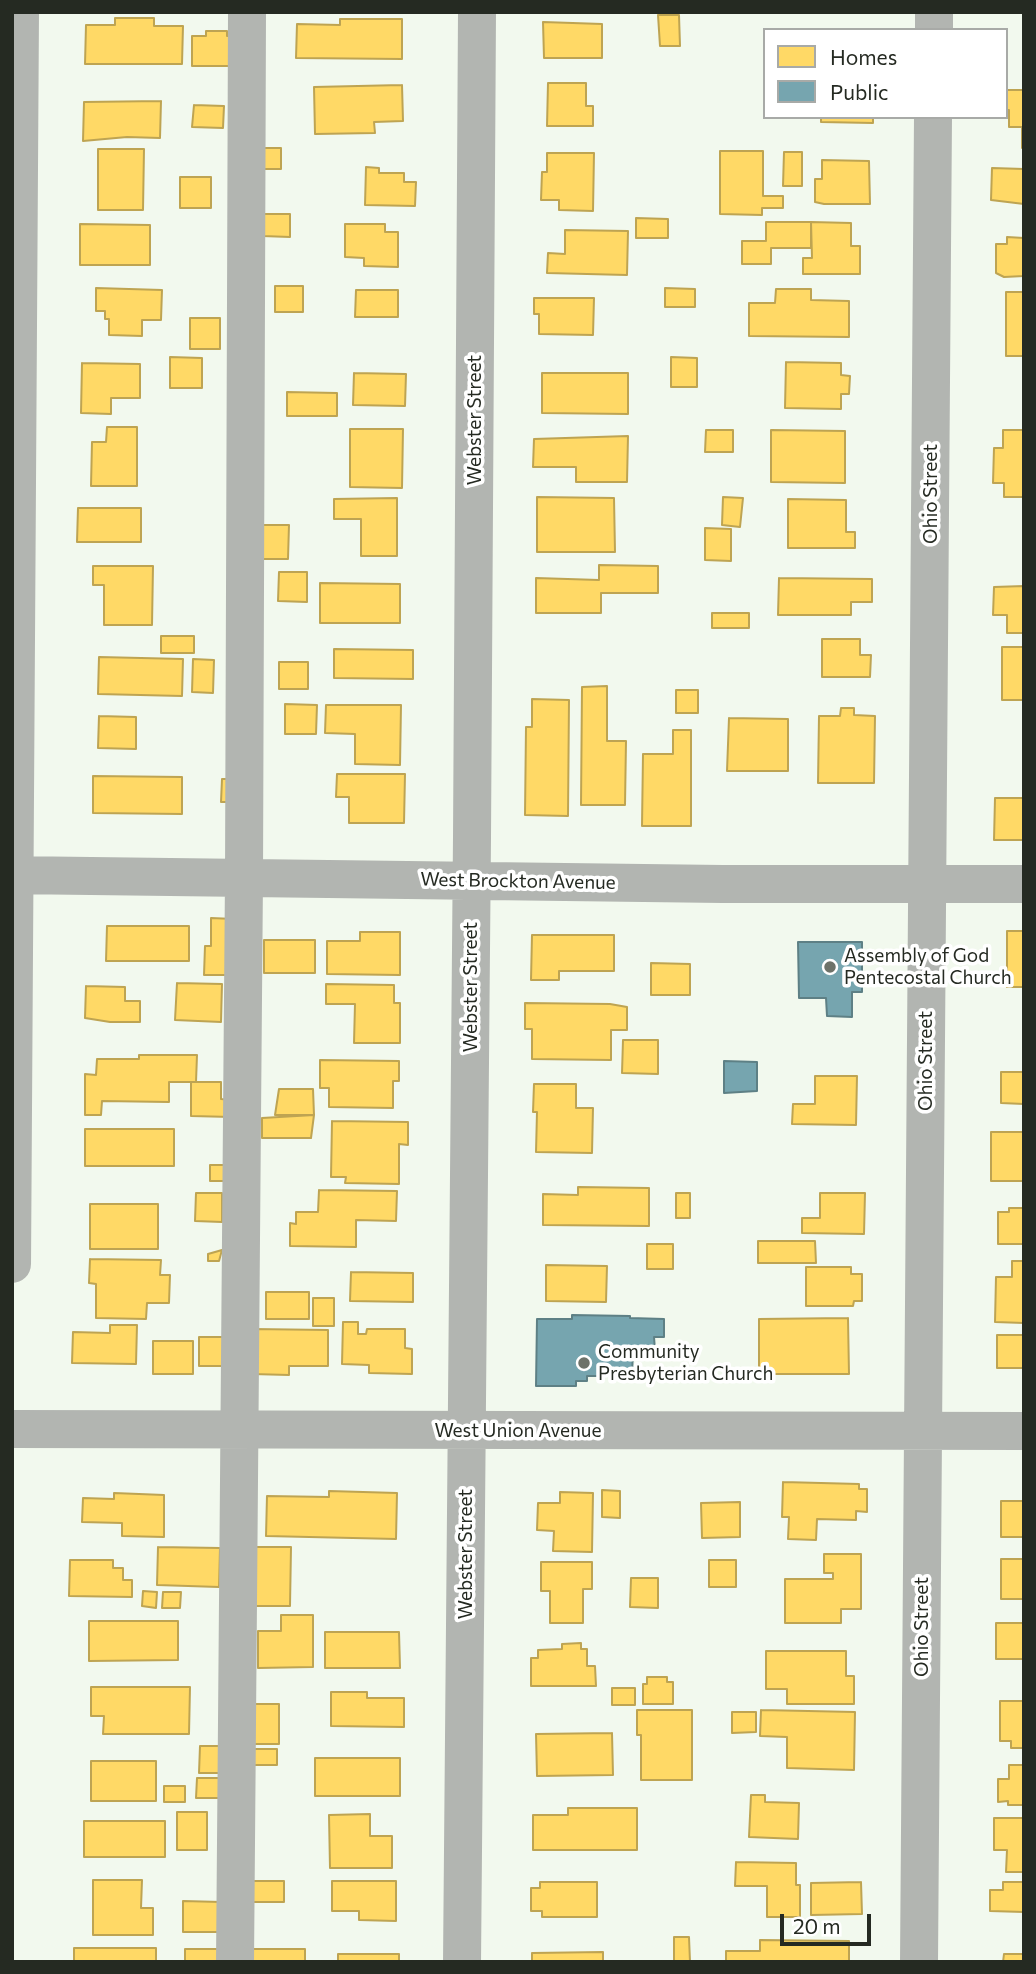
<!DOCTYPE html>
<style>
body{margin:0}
#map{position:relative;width:1036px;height:1974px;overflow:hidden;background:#f2f9ee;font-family:Commissioner,sans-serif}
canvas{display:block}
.frame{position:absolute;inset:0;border:14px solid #252a22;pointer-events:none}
.legend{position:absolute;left:763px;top:28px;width:245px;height:91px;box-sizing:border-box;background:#fff;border:2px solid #a8aaa7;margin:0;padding:9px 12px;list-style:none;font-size:21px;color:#252a22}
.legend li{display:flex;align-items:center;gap:14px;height:35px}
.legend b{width:35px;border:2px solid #a8aaa7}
.scale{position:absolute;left:780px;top:1914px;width:91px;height:32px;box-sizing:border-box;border:4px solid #252a22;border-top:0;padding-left:9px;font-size:21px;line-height:24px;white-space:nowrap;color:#252a22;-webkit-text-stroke:5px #fff;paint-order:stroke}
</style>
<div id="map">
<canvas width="1036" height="1974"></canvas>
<div class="frame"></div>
<ul class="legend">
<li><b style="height:19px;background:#ffd966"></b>Homes</li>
<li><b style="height:19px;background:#76a5af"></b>Public</li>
</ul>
<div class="scale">20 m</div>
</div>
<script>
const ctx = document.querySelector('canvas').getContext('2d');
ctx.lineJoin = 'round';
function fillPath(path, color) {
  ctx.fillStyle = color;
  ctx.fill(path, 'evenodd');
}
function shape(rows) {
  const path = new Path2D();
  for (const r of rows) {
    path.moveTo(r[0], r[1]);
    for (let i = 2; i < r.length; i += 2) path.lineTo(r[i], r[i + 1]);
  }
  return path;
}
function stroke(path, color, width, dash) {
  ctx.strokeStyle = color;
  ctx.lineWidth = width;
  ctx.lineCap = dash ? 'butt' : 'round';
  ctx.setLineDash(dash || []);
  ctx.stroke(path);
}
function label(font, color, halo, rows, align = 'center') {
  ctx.font = font + ' Commissioner,sans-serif';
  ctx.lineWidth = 7;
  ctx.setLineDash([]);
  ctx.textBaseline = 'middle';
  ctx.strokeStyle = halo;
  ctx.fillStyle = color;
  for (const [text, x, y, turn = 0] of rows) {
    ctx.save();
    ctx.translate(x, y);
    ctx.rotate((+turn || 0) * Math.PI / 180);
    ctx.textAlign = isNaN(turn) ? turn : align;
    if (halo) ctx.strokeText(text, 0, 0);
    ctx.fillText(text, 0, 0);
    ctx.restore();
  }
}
const homes = shape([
 [658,15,679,15,680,46,660,46,658,15],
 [115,18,154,18,154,26,183,26,182,64,85,64,86,25,115,25,115,18],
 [340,19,402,19,402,59,296,58,297,24,340,25,340,19],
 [543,22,602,24,602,58,544,58,543,22],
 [206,31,227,31,227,36,231,36,231,66,192,66,192,36,206,36,206,31],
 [548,83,586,83,586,106,593,106,593,126,547,126,548,83],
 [402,85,403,121,374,122,375,133,315,134,314,87,402,85],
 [1006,90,1024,90,1024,148,1022,148,1022,127,1009,127,1009,110,1006,110,1006,90],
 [161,101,160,138,127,137,83,141,84,102,161,101],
 [194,105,224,106,223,128,192,127,194,105],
 [821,117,873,117,873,123,821,122,821,117],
 [257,148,281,148,281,169,257,169,257,148],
 [98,149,144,149,143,210,98,210,98,149],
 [720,151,763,151,763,196,783,196,783,208,762,208,762,215,720,214,720,151],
 [784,152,802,152,802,186,783,186,784,152],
 [547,153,594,153,593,211,559,210,559,200,541,200,542,172,547,172,547,153],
 [822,160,869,161,870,204,824,204,815,202,815,179,822,179,822,160],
 [366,167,379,168,379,173,404,173,404,182,416,182,415,206,365,205,366,167],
 [992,168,1024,169,1024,204,991,200,992,168],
 [180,177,211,177,211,208,180,208,180,177],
 [262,214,290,214,290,237,262,236,262,214],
 [636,218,668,219,668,238,636,238,636,218],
 [766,222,811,222,811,248,771,248,771,264,742,264,742,241,766,241,766,222],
 [811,222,851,223,851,246,860,246,860,274,803,274,803,258,812,258,811,222],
 [80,224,150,225,150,265,80,265,80,224],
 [345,224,385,224,385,232,398,232,398,267,364,266,364,258,345,257,345,224],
 [565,230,628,231,627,275,547,273,548,253,565,254,565,230],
 [1007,237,1024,238,1024,276,1004,277,996,273,996,244,1007,244,1007,237],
 [275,286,303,286,303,312,275,312,275,286],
 [96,288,162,290,161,320,142,320,142,336,109,335,109,319,105,319,105,311,96,311,96,288],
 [665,288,695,289,695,307,665,307,665,288],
 [776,289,811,289,811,300,849,301,849,337,749,336,749,303,775,303,776,289],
 [356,290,398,290,398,317,355,317,356,290],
 [1006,292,1024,292,1024,356,1006,356,1006,292],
 [534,298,594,298,593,335,539,334,539,314,534,314,534,298],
 [190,318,220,318,220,349,190,349,190,318],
 [170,357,202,358,202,388,170,388,170,357],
 [671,357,697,358,697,387,671,387,671,357],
 [786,362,841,363,841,375,850,376,849,394,841,394,841,409,785,408,786,362],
 [82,363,140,364,140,398,111,398,111,414,81,413,82,363],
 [354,373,406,374,405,406,353,405,354,373],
 [542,373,628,373,628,414,542,413,542,373],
 [287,392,337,393,337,416,287,416,287,392],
 [107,427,137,427,137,486,91,486,92,442,106,442,107,427],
 [350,429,403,429,402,488,350,487,350,429],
 [706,430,733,430,733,452,705,452,706,430],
 [771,430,845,431,845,483,771,482,771,430],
 [1003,430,1024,430,1024,497,1004,497,1004,483,993,483,994,448,1003,448,1003,430],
 [628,436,627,482,576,482,576,467,533,467,534,439,628,436],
 [537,497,614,498,615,552,537,552,537,497],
 [723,497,743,498,740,527,722,525,723,497],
 [397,498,397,556,361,556,361,519,334,519,334,499,397,498],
 [788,499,846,500,846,532,855,532,855,548,788,548,788,499],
 [78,508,141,508,141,542,77,542,78,508],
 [258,525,289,525,288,559,257,559,258,525],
 [705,528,731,529,731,561,705,560,705,528],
 [599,565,658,566,658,593,601,593,601,613,536,613,536,578,599,580,599,565],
 [93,566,153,566,152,625,104,625,104,585,93,585,93,566],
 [279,572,307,572,307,602,278,601,279,572],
 [779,578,872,579,872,602,851,602,851,615,778,615,779,578],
 [320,583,400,584,400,623,320,623,320,583],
 [1024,586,1024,633,1007,633,1007,615,993,615,994,587,1024,586],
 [712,613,749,613,749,628,712,628,712,613],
 [161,636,194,636,194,653,161,653,161,636],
 [822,639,860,639,860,655,871,655,870,677,822,677,822,639],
 [1002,647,1024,647,1024,700,1002,700,1002,647],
 [334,649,413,650,413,679,334,678,334,649],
 [99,657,183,659,182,696,98,694,99,657],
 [193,659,214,660,213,693,192,692,193,659],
 [279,662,308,662,308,689,279,689,279,662],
 [607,686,607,741,626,741,625,805,581,805,582,687,607,686],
 [676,690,698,690,698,713,676,713,676,690],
 [532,699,569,700,568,816,525,815,526,727,532,727,532,699],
 [285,704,317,705,316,734,285,734,285,704],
 [326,705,401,705,400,765,355,764,355,734,325,733,326,705],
 [841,708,854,708,854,715,875,716,874,783,818,783,819,716,840,716,841,708],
 [99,716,136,717,136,749,98,748,99,716],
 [729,718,788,719,788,771,727,771,729,718],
 [673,730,691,730,691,826,642,826,643,754,673,754,673,730],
 [337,774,405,774,404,823,349,823,349,797,336,797,337,774],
 [93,776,182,777,182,814,93,813,93,776],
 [222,779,234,779,234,802,221,802,222,779],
 [995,798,1024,798,1024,840,994,840,995,798],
 [211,918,234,919,233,975,204,975,205,946,211,946,211,918],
 [107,926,189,926,189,961,106,961,107,926],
 [1007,931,1024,931,1024,987,1007,987,1007,931],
 [360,932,400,932,400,975,327,974,327,941,360,941,360,932],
 [532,935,614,935,614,971,559,971,559,980,531,980,532,935],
 [264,940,315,940,315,973,264,973,264,940],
 [651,963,690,964,690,995,651,995,651,963],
 [177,983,222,984,221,1022,175,1020,177,983],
 [326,984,394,985,394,1003,400,1003,400,1043,354,1043,355,1004,326,1004,326,984],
 [86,986,125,987,125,1001,140,1001,140,1022,110,1022,85,1018,86,986],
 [525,1003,610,1004,627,1007,627,1030,611,1030,611,1060,532,1059,532,1029,525,1029,525,1003],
 [623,1040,658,1040,658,1074,622,1073,623,1040],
 [139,1055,197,1055,196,1082,169,1082,169,1102,102,1101,101,1115,85,1115,85,1074,96,1075,97,1059,139,1059,139,1055],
 [320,1060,399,1061,399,1081,393,1081,393,1108,329,1107,329,1088,320,1088,320,1060],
 [1001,1072,1024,1072,1024,1104,1001,1103,1001,1072],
 [815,1076,857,1076,856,1125,792,1124,793,1104,815,1104,815,1076],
 [191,1082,221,1082,221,1099,232,1100,232,1117,191,1116,191,1082],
 [534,1084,576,1084,576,1108,593,1108,592,1153,536,1152,537,1112,533,1112,534,1084],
 [279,1089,313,1089,314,1115,275,1115,279,1089],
 [314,1115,311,1138,262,1138,262,1118,314,1115],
 [332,1121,408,1122,408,1145,399,1144,399,1184,345,1183,346,1177,331,1177,332,1121],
 [85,1129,174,1129,174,1166,85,1166,85,1129],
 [991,1132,1024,1132,1024,1181,991,1181,991,1132],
 [210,1165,227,1165,227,1181,210,1181,210,1165],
 [578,1187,649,1188,649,1226,543,1225,543,1194,578,1195,578,1187],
 [319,1190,397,1191,396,1221,356,1220,356,1247,290,1246,290,1223,296,1224,296,1212,318,1212,319,1190],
 [196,1193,222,1193,222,1222,195,1221,196,1193],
 [676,1193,690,1193,690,1218,676,1218,676,1193],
 [820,1193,865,1193,864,1234,802,1233,802,1218,820,1218,820,1193],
 [90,1204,158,1204,158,1249,90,1249,90,1204],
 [1009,1208,1024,1208,1024,1244,998,1244,998,1212,1009,1212,1009,1208],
 [758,1241,815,1241,816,1263,758,1263,758,1241],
 [647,1244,673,1244,673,1269,647,1269,647,1244],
 [222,1250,219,1261,208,1261,208,1254,222,1250],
 [90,1259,161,1260,160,1275,170,1275,169,1303,147,1303,146,1319,96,1318,96,1284,89,1283,90,1259],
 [1012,1261,1024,1261,1024,1323,995,1322,996,1277,1012,1277,1012,1261],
 [546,1265,607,1266,606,1302,546,1301,546,1265],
 [806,1267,851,1267,851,1274,862,1274,862,1301,854,1301,853,1306,806,1306,806,1267],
 [351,1272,413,1273,413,1302,350,1301,351,1272],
 [266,1292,309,1292,309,1319,266,1319,266,1292],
 [313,1298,334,1298,334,1326,313,1326,313,1298],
 [848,1318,849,1374,759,1374,759,1319,848,1318],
 [343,1322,358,1322,358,1334,366,1334,367,1329,405,1329,405,1348,412,1349,412,1374,369,1373,369,1365,342,1364,343,1322],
 [110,1325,137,1325,136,1364,72,1363,73,1332,110,1333,110,1325],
 [252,1329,328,1330,328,1366,289,1366,289,1375,252,1374,252,1329],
 [997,1335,1024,1335,1024,1368,997,1368,997,1335],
 [199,1337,225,1337,225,1366,199,1366,199,1337],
 [153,1341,193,1341,193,1374,153,1374,153,1341],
 [783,1482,859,1484,859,1489,867,1489,867,1512,856,1511,856,1520,817,1519,816,1540,788,1539,789,1517,782,1517,783,1482],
 [602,1490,620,1491,620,1518,602,1517,602,1490],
 [329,1491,397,1493,396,1539,266,1536,267,1496,329,1497,329,1491],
 [560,1492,593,1493,592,1552,553,1551,554,1531,537,1530,538,1503,560,1503,560,1492],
 [114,1493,164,1495,164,1537,122,1536,122,1523,82,1522,83,1498,114,1499,114,1493],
 [1001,1501,1024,1501,1024,1537,1001,1537,1001,1501],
 [740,1502,740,1537,702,1538,701,1503,740,1502],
 [158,1547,220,1548,219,1587,157,1585,158,1547],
 [252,1547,291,1547,290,1606,251,1606,252,1547],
 [824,1554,861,1554,861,1609,841,1609,841,1623,785,1623,785,1579,833,1579,833,1573,824,1573,824,1554],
 [1001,1559,1024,1559,1024,1599,1001,1599,1001,1559],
 [70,1560,113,1560,113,1568,123,1568,123,1580,132,1580,132,1597,69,1596,70,1560],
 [709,1560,736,1560,736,1587,709,1587,709,1560],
 [541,1562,592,1562,592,1589,583,1589,583,1623,550,1623,550,1591,541,1591,541,1562],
 [631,1578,658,1578,658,1608,630,1607,631,1578],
 [143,1591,157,1592,156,1608,142,1606,143,1591],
 [163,1592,181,1592,180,1608,162,1608,163,1592],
 [281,1615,313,1615,313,1667,258,1668,258,1631,281,1631,281,1615],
 [89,1621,178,1621,178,1660,89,1661,89,1621],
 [996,1623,1024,1623,1024,1659,996,1659,996,1623],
 [325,1632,399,1632,400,1668,325,1668,325,1632],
 [581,1643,581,1649,587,1649,587,1666,595,1666,596,1686,531,1686,531,1658,538,1658,538,1650,562,1649,562,1644,581,1643],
 [766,1651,846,1651,846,1676,854,1676,854,1704,787,1704,787,1689,766,1689,766,1651],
 [647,1677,667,1677,667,1682,673,1682,673,1704,643,1704,643,1684,647,1684,647,1677],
 [91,1687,190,1687,189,1734,103,1734,104,1716,91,1716,91,1687],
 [612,1688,635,1688,635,1705,612,1705,612,1688],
 [331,1692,367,1692,367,1698,404,1698,404,1727,331,1726,331,1692],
 [1000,1701,1024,1701,1024,1748,1011,1748,1011,1741,1000,1741,1000,1701],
 [248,1704,279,1704,279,1744,249,1744,248,1704],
 [637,1710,692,1710,692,1780,641,1780,641,1735,637,1735,637,1710],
 [761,1710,855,1712,854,1770,787,1768,787,1737,760,1736,761,1710],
 [732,1712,756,1712,756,1732,732,1733,732,1712],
 [612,1733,613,1775,537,1776,536,1734,612,1733],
 [200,1746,227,1746,227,1773,199,1773,200,1746],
 [252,1749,277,1749,277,1765,252,1765,252,1749],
 [315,1758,400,1758,400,1796,315,1796,315,1758],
 [91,1761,156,1761,156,1801,91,1801,91,1761],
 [1009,1765,1024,1765,1024,1805,1008,1805,1008,1801,998,1802,998,1779,1009,1779,1009,1765],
 [197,1778,219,1778,219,1798,196,1798,197,1778],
 [164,1786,185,1786,185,1802,164,1802,164,1786],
 [751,1795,765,1795,765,1802,799,1803,798,1839,749,1837,751,1795],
 [568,1808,637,1808,637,1850,533,1850,533,1815,568,1815,568,1808],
 [177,1812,207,1812,207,1850,177,1850,177,1812],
 [370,1814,370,1836,392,1836,392,1868,330,1868,329,1815,370,1814],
 [994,1818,1024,1818,1024,1872,1006,1872,1007,1850,994,1850,994,1818],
 [84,1821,165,1821,165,1857,84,1857,84,1821],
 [736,1862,796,1863,796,1885,800,1885,800,1917,767,1917,767,1886,735,1886,736,1862],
 [93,1880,142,1880,141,1908,153,1908,153,1935,93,1935,93,1880],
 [252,1881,284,1881,284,1902,252,1902,252,1881],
 [332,1881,396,1881,396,1921,359,1920,359,1911,332,1911,332,1881],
 [540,1882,597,1882,597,1917,542,1917,542,1911,531,1911,531,1888,540,1888,540,1882],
 [861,1882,862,1914,811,1915,811,1883,861,1882],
 [1003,1882,1024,1882,1024,1912,990,1911,990,1890,1003,1890,1003,1882],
 [183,1901,221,1902,220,1932,183,1932,183,1901],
 [674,1937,689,1937,690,1962,674,1962,674,1937],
 [760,1940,849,1941,849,1962,726,1962,726,1951,760,1951,760,1940],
 [74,1948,156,1948,156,1962,74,1962,74,1948],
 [185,1949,224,1949,223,1962,185,1962,185,1949],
 [252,1949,305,1949,305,1962,252,1962,252,1949],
 [603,1952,603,1962,532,1962,532,1953,603,1952],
 [338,1954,399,1954,399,1962,338,1962,338,1954],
 [1004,1954,1024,1954,1024,1962,1003,1962,1004,1954]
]);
fillPath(homes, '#ffd966');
stroke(homes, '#bea452', 2);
const public = shape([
 [798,942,862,942,862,992,852,992,852,1017,827,1016,826,998,799,998,798,942],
 [724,1061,757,1062,757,1091,724,1093,724,1061],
 [572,1315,630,1316,630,1318,664,1319,664,1337,654,1337,655,1350,633,1350,632,1376,587,1376,587,1381,576,1381,576,1386,536,1386,537,1319,572,1319,572,1315]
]);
fillPath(public, '#76a5af');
stroke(public, '#5e8085', 2);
stroke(shape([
 [934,30,934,12],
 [12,875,723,884,1024,884],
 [12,1264,20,12],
 [12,1429,1024,1431],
 [235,1962,244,877,247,12],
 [462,1962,472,837,477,12],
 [919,1962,933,117]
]), '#b2b5b1', 38);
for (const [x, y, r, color] of [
 [830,967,7,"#6d7269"],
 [584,1363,7,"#6d7269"]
]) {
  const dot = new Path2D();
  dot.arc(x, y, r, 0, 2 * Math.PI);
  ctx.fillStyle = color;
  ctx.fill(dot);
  stroke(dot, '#fff', 2.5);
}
label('19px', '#252a22', '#fff', [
 ["Webster Street",475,420,-90],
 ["Ohio Street",931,494,-90],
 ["West Brockton Avenue",518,881,1],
 ["Webster Street",471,987,-90],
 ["Ohio Street",926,1061,-90],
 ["West Union Avenue",518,1431],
 ["Webster Street",466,1554,-90],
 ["Ohio Street",922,1627,-90]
]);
label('19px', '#252a22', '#fff', [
 ["Assembly of God",844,956],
 ["Pentecostal Church",844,978],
 ["Community",598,1352],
 ["Presbyterian Church",598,1374]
], 'left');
</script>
